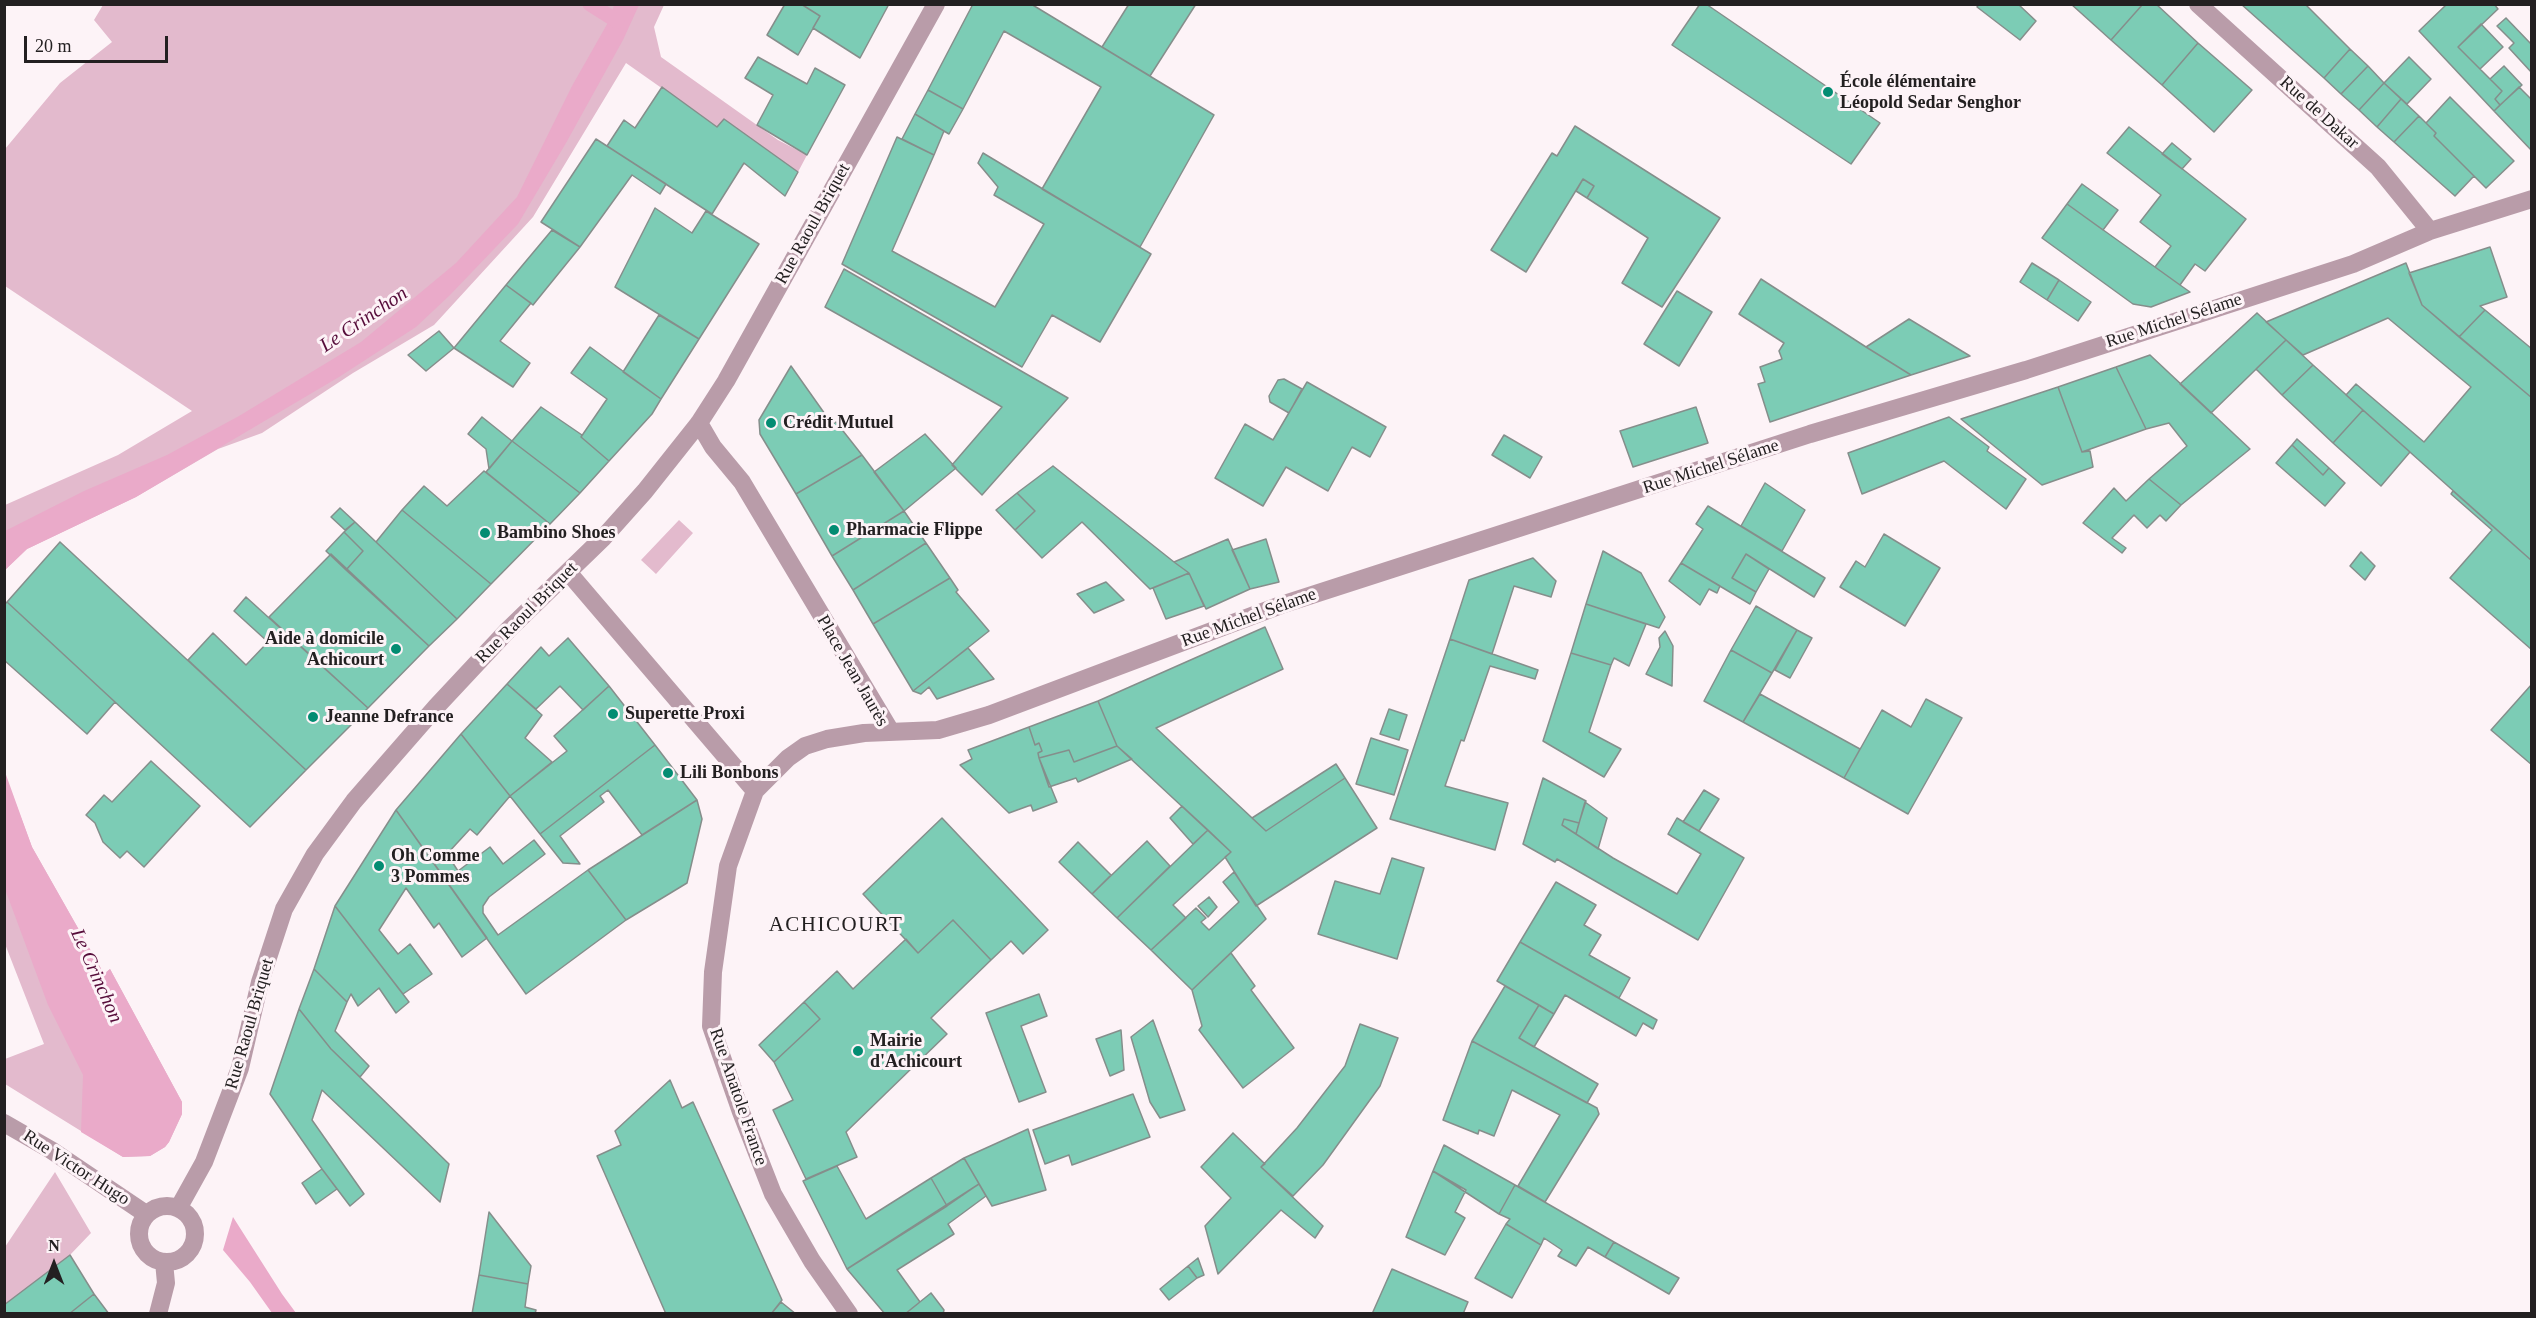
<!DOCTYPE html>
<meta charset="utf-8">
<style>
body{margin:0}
#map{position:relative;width:2536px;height:1318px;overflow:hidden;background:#fdf3f7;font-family:"Times New Roman",serif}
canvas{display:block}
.frame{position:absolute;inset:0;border:6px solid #232021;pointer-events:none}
.north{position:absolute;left:24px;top:1234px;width:60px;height:60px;-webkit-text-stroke:4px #fdf3f7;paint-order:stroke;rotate:0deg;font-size:16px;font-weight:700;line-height:24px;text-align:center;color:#232021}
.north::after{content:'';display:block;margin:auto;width:21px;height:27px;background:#232021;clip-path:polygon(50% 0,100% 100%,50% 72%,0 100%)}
.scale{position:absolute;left:24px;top:36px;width:144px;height:27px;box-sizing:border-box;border:3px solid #232021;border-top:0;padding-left:8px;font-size:18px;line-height:21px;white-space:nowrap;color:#232021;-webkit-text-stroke:4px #fdf3f7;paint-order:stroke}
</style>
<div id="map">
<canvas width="2536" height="1318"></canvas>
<div class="frame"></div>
<div class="north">N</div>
<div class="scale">20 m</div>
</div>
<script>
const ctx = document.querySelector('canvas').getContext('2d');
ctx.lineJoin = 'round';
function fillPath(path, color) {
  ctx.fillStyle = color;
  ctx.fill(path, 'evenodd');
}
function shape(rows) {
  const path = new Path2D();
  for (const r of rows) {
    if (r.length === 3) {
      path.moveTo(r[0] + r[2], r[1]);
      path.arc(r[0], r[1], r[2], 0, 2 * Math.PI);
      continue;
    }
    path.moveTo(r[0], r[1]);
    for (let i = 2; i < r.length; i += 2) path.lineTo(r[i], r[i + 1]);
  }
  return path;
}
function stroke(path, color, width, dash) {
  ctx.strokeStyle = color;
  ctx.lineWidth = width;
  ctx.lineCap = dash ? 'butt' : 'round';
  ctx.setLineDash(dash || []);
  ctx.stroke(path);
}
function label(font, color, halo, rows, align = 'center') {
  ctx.font = font + ' "Times New Roman",serif';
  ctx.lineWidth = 6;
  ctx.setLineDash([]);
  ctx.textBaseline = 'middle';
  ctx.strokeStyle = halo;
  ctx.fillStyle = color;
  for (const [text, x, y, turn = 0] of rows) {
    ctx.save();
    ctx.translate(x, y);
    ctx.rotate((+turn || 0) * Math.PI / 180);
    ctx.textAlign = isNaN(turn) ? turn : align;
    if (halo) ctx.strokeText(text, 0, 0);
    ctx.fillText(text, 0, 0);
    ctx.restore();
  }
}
fillPath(shape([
 [103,5,664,5,654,27,661,57,778,140,807,155,798,172,724,119,717,127,626,63,533,217,434,325,353,373,262,433,218,449,136,497,27,549,5,570,5,505,118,455,192,411,5,286,5,149,60,83,112,42,94,20],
 [679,520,693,533,656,574,641,560],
 [4,772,32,847,104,974,110,969,182,1102,182,1114,169,1142,165,1147,150,1156,123,1157,5,1084,5,1059,44,1044,5,944],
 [55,1172,91,1233,70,1255,5,1305,5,1247]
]), '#e3bacd');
fillPath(shape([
 [614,5,639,5,623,40,566,143,518,224,450,295,416,327,339,377,136,497,27,549,5,570,5,531,84,491,167,455,239,416,361,342,456,263,517,197,572,86,610,19],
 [5,772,32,847,104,974,110,969,182,1102,182,1114,169,1142,165,1147,150,1156,123,1157,81,1132,83,1075,48,1005,5,889],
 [233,1217,282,1294,296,1313,272,1313,250,1282,223,1250]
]), '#eaaac9');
stroke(shape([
 [590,4,617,21]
]), '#eaaac9', 15);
const building = shape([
 [785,4,801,4,820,16,798,55,767,35,785,4],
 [801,4,889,4,860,58,813,28,820,16,801,4],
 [973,4,1031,4,1214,115,1140,247,1042,189,1101,87,1004,31,963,109,928,90,973,4],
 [1129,4,1196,4,1150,76,1102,47,1129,4],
 [1700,4,1706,4,1880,123,1851,164,1672,45,1700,4],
 [1979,4,2018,4,2036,21,2020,40,1977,7,1979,4],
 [2071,4,2143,4,2111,40,2071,4],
 [2143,4,2156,4,2198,43,2162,85,2111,40,2143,4],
 [2241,4,2305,4,2350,49,2324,78,2241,4],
 [2447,4,2494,4,2498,9,2458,47,2502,91,2495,99,2500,105,2494,111,2419,31,2447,4],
 [2506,18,2532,45,2532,73,2509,48,2514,43,2497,26,2506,18],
 [2481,24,2503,47,2480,69,2458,47,2481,24],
 [2198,43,2252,90,2214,132,2162,85,2198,43],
 [2350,49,2368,66,2341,94,2324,78,2350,49],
 [758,57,807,84,815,68,845,85,807,155,757,125,773,95,745,78,758,57],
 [2409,57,2431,79,2407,104,2384,83,2409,57],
 [2368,66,2384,83,2359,110,2341,94,2368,66],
 [2504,66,2522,85,2500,105,2495,99,2502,91,2490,79,2504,66],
 [2384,83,2401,99,2377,127,2359,110,2384,83],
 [662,87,717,127,724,119,798,172,785,196,744,163,712,214,607,146,624,120,635,128,662,87],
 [2519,87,2532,100,2532,151,2494,111,2519,87],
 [928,90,963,109,949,134,915,114,928,90],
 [2450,97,2514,161,2486,188,2434,136,2436,133,2426,123,2450,97],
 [2401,99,2419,116,2394,142,2377,127,2401,99],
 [915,114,944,131,934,155,902,139,915,114],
 [2419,116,2436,133,2434,136,2474,176,2455,196,2394,142,2419,116],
 [1575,126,1720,218,1662,307,1622,283,1648,238,1587,198,1594,186,1583,179,1526,272,1491,250,1552,153,1557,156,1575,126],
 [2129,127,2246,219,2205,271,2195,264,2180,285,2155,267,2171,246,2140,222,2161,195,2107,153,2129,127],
 [897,137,934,155,892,251,995,307,1044,224,994,195,998,187,978,163,983,153,1151,254,1100,342,1052,315,1022,367,842,264,897,137],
 [596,139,666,184,660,194,632,175,580,247,541,222,596,139],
 [2172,143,2191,159,2182,169,2162,154,2172,143],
 [1583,179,1594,186,1587,198,1576,191,1583,179],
 [2082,184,2118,210,2103,230,2067,204,2082,184],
 [2067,204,2180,285,2190,292,2151,307,2133,304,2042,238,2067,204],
 [655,208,692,233,706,211,759,244,699,339,615,287,655,208],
 [552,230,580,247,533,305,506,285,552,230],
 [2490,247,2507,297,2480,306,2485,310,2459,337,2422,305,2409,273,2490,247],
 [2032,263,2059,280,2047,300,2020,282,2032,263],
 [2406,263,2422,305,2532,398,2532,561,2346,395,2356,384,2424,442,2471,387,2388,318,2303,355,2266,322,2406,263],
 [844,269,1068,398,982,495,952,465,1002,407,825,307,844,269],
 [1761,279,1866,347,1911,375,1770,422,1758,384,1765,382,1760,367,1782,359,1779,351,1784,343,1739,314,1761,279],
 [2059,280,2091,302,2078,321,2047,300,2059,280],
 [506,285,531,303,500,341,530,363,513,387,454,348,506,285],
 [1677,291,1712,312,1679,366,1644,344,1677,291],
 [2485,310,2532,349,2532,398,2459,337,2485,310],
 [2257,313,2286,340,2211,413,2180,384,2257,313],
 [659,315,699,339,661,399,623,372,659,315],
 [1909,319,1970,356,1911,375,1866,347,1909,319],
 [439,331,454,348,426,371,408,355,439,331],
 [2286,340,2313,365,2282,395,2256,369,2286,340],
 [590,347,661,399,652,414,609,461,581,437,607,399,571,373,590,347],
 [2150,355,2250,449,2181,505,2149,479,2187,446,2169,423,2146,429,2116,367,2150,355],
 [2313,365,2363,410,2333,443,2282,395,2313,365],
 [791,366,832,424,836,422,862,455,796,494,760,434,759,420,791,366],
 [2116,367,2146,429,2082,452,2058,387,2116,367],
 [1284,379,1302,389,1289,413,1270,402,1269,396,1278,380,1284,379],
 [1307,382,1386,427,1370,457,1352,447,1328,491,1286,467,1263,506,1215,478,1245,424,1273,440,1307,382],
 [2058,387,2082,452,2090,451,2093,467,2042,485,1961,419,2058,387],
 [541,407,582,435,581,437,609,461,580,493,512,441,541,407],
 [1696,407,1708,443,1633,467,1620,431,1696,407],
 [2363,410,2410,452,2381,486,2333,443,2363,410],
 [482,417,512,441,489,469,486,449,468,434,482,417],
 [1949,417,1989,447,1987,451,2026,479,2006,509,1944,461,1862,494,1848,453,1949,417],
 [925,434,956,468,904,511,874,472,925,434],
 [1504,435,1542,457,1530,478,1492,455,1504,435],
 [2297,439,2329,468,2323,475,2292,445,2297,439],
 [512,441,580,493,550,524,486,472,512,441],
 [2292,445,2323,475,2329,468,2345,483,2325,506,2276,463,2292,445],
 [862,455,904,511,832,556,796,494,862,455],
 [1053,466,1174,562,1189,573,1150,589,1082,522,1042,558,1015,530,1035,511,1017,493,1053,466],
 [484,471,550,524,491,584,402,510,424,486,447,506,484,471],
 [2149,479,2181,505,2166,521,2160,515,2147,528,2134,515,2112,538,2126,548,2122,553,2083,523,2114,488,2126,501,2149,479],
 [1765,483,1805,510,1782,551,1741,526,1765,483],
 [2453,491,2532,561,2532,650,2450,578,2492,530,2451,494,2453,491],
 [1017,493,1035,511,1015,530,996,510,1017,493],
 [1708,506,1825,578,1814,597,1746,554,1732,578,1756,592,1750,604,1681,563,1703,529,1696,524,1708,506],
 [340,508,355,522,345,530,331,517,340,508],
 [402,510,491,584,457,619,376,542,402,510],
 [904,511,926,543,853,590,832,556,904,511],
 [355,522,457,619,429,646,346,570,363,551,344,532,355,522],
 [344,532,363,551,346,570,326,551,344,532],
 [1884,534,1940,568,1905,626,1840,587,1856,561,1865,567,1884,534],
 [1228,539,1250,589,1206,609,1189,573,1174,562,1228,539],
 [1266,539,1279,582,1250,589,1232,550,1266,539],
 [60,542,306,770,250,827,7,602,60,542],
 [926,543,950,578,873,624,853,590,926,543],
 [1603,551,1641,573,1665,617,1659,628,1586,604,1603,551],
 [2361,552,2375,566,2365,580,2350,566,2361,552],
 [331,554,429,646,368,708,269,617,331,554],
 [1746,554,1769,569,1756,592,1732,578,1746,554],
 [1533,558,1556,581,1551,597,1514,586,1492,654,1450,639,1469,580,1533,558],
 [1681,563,1720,586,1717,593,1709,589,1700,605,1669,581,1681,563],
 [1189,573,1204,606,1166,619,1153,588,1189,573],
 [950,578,958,590,956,592,989,631,913,691,873,624,950,578],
 [1106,582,1124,600,1094,613,1077,594,1106,582],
 [246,597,368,708,306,770,188,660,213,633,246,665,268,642,234,611,246,597],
 [7,602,115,702,87,734,4,660,4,605,7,602],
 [1586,604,1646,624,1629,666,1614,658,1611,665,1571,653,1586,604],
 [1756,606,1797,630,1772,673,1731,650,1756,606],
 [1265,627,1283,669,1156,728,1266,831,1345,778,1377,828,1256,906,1225,857,1231,852,1117,746,1098,701,1265,627],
 [1797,630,1812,638,1790,678,1775,670,1797,630],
 [1665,631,1673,646,1672,686,1646,674,1660,647,1659,638,1665,631],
 [568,638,609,686,583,710,560,686,536,709,507,684,541,647,549,656,568,638],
 [1450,639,1538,670,1535,679,1490,666,1464,741,1461,740,1445,786,1508,803,1495,850,1390,819,1450,639],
 [968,648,994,679,937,699,929,687,921,694,913,691,968,648],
 [1731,650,1772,673,1743,722,1704,701,1731,650],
 [1571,653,1611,665,1589,732,1621,749,1604,777,1543,741,1571,653],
 [507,684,542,715,525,738,552,762,510,796,461,734,507,684],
 [2532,684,2532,765,2491,730,2532,684],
 [609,686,655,745,540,834,510,796,567,751,554,736,609,686],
 [1760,694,1860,749,1844,778,1743,722,1760,694],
 [1926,699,1962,718,1908,814,1844,778,1882,710,1911,727,1926,699],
 [1098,701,1117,746,1074,762,1069,750,1039,758,1038,753,1042,751,1039,743,1035,745,1029,727,1098,701],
 [1389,709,1407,715,1399,740,1380,734,1389,709],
 [1029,727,1035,745,1039,743,1042,751,1038,753,1039,758,1057,802,1033,811,1031,805,1009,813,960,765,972,759,968,750,1029,727],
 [461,734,510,796,477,835,470,829,447,854,458,871,490,847,503,864,534,840,545,854,489,897,483,906,483,913,498,935,588,870,626,920,526,994,396,810,461,734],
 [1371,738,1408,750,1394,795,1356,784,1371,738],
 [655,745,697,800,642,835,608,790,600,796,604,802,560,836,580,864,563,863,540,834,655,745],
 [1117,746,1132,759,1078,782,1076,778,1049,787,1039,758,1069,750,1074,762,1117,746],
 [151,761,200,806,144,867,127,851,120,858,103,842,95,823,86,815,104,795,112,802,151,761],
 [1336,764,1345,778,1266,831,1252,818,1336,764],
 [1543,778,1586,801,1579,823,1564,819,1562,825,1613,858,1677,894,1701,854,1668,834,1677,818,1744,858,1698,940,1557,859,1555,862,1523,844,1543,778],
 [1704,790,1719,799,1699,831,1683,822,1704,790],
 [697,800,702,819,687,883,626,920,588,870,697,800],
 [1585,802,1607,818,1598,849,1576,834,1585,802],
 [1182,806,1208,830,1193,844,1170,818,1182,806],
 [396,810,487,938,462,957,439,923,434,928,406,888,379,930,398,954,410,944,432,974,403,994,335,906,396,810],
 [942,818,1048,930,1023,954,1011,941,991,960,953,920,918,953,863,894,942,818],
 [1564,819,1579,823,1576,834,1562,825,1564,819],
 [1208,830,1231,852,1173,905,1186,918,1151,950,1117,918,1208,830],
 [1147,841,1170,866,1117,918,1092,894,1147,841],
 [1078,842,1111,875,1092,894,1059,862,1078,842],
 [1392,858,1424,868,1397,959,1318,934,1335,881,1380,894,1392,858],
 [1234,872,1266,919,1192,990,1151,950,1196,908,1206,918,1201,922,1209,930,1239,902,1223,882,1234,872],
 [1556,882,1596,905,1584,925,1601,935,1589,955,1630,978,1619,998,1520,942,1556,882],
 [1209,897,1217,907,1208,917,1198,906,1209,897],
 [335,906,409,1002,396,1013,379,988,358,1006,351,994,347,1002,314,969,335,906],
 [953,920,991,960,931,1018,947,1034,846,1132,857,1157,806,1179,773,1110,793,1100,774,1062,820,1019,804,1002,837,971,853,989,906,939,918,953,953,920],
 [1520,942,1657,1020,1653,1029,1643,1023,1636,1036,1565,995,1554,1014,1497,981,1520,942],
 [1231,953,1255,986,1251,990,1294,1048,1243,1088,1199,1030,1202,1026,1192,990,1231,953],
 [314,969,347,1002,335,1031,369,1066,360,1077,331,1049,299,1009,314,969],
 [1505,986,1539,1005,1519,1038,1598,1084,1587,1103,1472,1041,1505,986],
 [1039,994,1047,1016,1021,1026,1046,1092,1019,1102,986,1013,1039,994],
 [804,1002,820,1019,774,1062,759,1045,804,1002],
 [1539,1005,1554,1014,1534,1047,1519,1038,1539,1005],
 [299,1009,331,1049,449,1164,440,1202,322,1090,312,1120,364,1194,350,1206,322,1169,270,1094,299,1009],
 [1153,1020,1185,1110,1160,1118,1150,1102,1131,1037,1153,1020],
 [1360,1024,1398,1038,1380,1086,1323,1165,1293,1196,1261,1167,1297,1128,1345,1066,1360,1024],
 [1121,1030,1124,1070,1110,1076,1096,1039,1121,1030],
 [1472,1041,1597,1108,1599,1114,1545,1202,1518,1186,1560,1115,1512,1090,1494,1136,1479,1130,1478,1134,1443,1120,1472,1041],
 [670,1080,682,1108,693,1102,782,1300,771,1314,666,1314,597,1156,621,1145,615,1131,670,1080],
 [1133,1094,1150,1137,1072,1165,1069,1155,1045,1164,1033,1130,1133,1094],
 [1028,1129,1046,1190,992,1206,964,1158,1028,1129],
 [1233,1133,1265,1164,1261,1167,1323,1226,1315,1238,1281,1210,1218,1274,1205,1226,1231,1198,1201,1167,1233,1133],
 [1444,1145,1515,1185,1499,1214,1433,1171,1444,1145],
 [964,1158,979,1184,947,1206,931,1178,964,1158],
 [837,1166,866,1219,931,1178,947,1206,847,1269,803,1181,837,1166],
 [322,1169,337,1189,316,1204,302,1183,322,1169],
 [1433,1171,1466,1190,1455,1212,1465,1218,1445,1255,1406,1237,1433,1171],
 [979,1184,986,1196,948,1224,954,1234,897,1270,920,1302,905,1314,885,1314,847,1269,979,1184],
 [1515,1185,1614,1242,1605,1257,1588,1247,1576,1266,1558,1256,1562,1250,1544,1238,1541,1245,1506,1224,1510,1219,1499,1214,1515,1185],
 [489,1212,531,1266,528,1284,479,1275,489,1212],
 [1506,1224,1541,1245,1512,1298,1475,1278,1506,1224],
 [1614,1242,1679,1278,1669,1294,1605,1257,1614,1242],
 [70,1255,94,1294,69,1314,4,1314,4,1305,70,1255],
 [1198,1258,1204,1275,1197,1278,1188,1266,1198,1258],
 [1188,1266,1197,1278,1169,1300,1160,1289,1188,1266],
 [1392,1269,1468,1302,1463,1314,1372,1314,1392,1269],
 [479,1275,528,1284,525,1307,536,1310,535,1314,472,1314,479,1275],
 [931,1293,944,1310,943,1314,905,1314,931,1293],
 [94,1294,109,1314,69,1314,94,1294],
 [781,1302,796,1314,771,1314,781,1302]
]);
fillPath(building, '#7cccb5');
stroke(building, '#858e8b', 1.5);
stroke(shape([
 [2198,4,2378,167,2430,231],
 [699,423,713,447,742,482,890,730],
 [568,572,755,791],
 [4,1123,51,1150,146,1214],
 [167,1234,28],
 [179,1207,204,1162,240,1068,260,982,284,909,315,854,354,801,436,707,508,630,603,538,645,491,699,423,726,381,936,4],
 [158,1314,166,1283,164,1262],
 [849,1314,812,1261,773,1194,741,1112,711,1026,713,972,728,866,755,791,788,758,805,746,827,739,864,733,938,730,989,715,1281,605,1810,434,2026,370,2353,264,2430,231,2532,199]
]), '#b99ca9', 18);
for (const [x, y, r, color] of [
 [1828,92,6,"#038c72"],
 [771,423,6,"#038c72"],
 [834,530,6,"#038c72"],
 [485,533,6,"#038c72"],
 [396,649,6,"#038c72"],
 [613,714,6,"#038c72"],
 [313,717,6,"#038c72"],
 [668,773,6,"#038c72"],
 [379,866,6,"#038c72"],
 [858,1051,6,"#038c72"]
]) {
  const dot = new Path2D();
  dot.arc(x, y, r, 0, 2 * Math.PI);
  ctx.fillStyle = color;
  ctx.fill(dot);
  stroke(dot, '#fdf3f7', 2);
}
label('bold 18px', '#232021', '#fdf3f7', [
 ["École élémentaire",1840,82],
 ["Léopold Sedar Senghor",1840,103],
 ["Crédit Mutuel",783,423],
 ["Pharmacie Flippe",846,530],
 ["Bambino Shoes",497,533],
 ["Aide à domicile",384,639,"right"],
 ["Achicourt",384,660,"right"],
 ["Superette Proxi",625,714],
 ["Jeanne Defrance",325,717],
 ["Lili Bonbons",680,773],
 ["Oh Comme",391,856],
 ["3 Pommes",391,877],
 ["Mairie",870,1041],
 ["d'Achicourt",870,1062]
], 'left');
label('18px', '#232021', '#fdf3f7', [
 ["Rue de Dakar",2319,113,42],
 ["Rue Raoul Briquet",813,224,-61],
 ["Rue Michel Sélame",2174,321,-18],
 ["Rue Michel Sélame",1711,467,-18],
 ["Rue Raoul Briquet",527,613,-45],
 ["Rue Michel Sélame",1249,618,-20],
 ["Place Jean Jaurès",852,671,60],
 ["Rue Raoul Briquet",250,1024,-74],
 ["Rue Anatole France",738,1097,71],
 ["Rue Victor Hugo",76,1168,33]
]);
label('italic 20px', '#560c3a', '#fdf3f7', [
 ["Le Crinchon",364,320,-34],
 ["Le Crinchon",96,976,66]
]);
ctx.letterSpacing = '1.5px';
label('21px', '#232021', '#fdf3f7', [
 ["ACHICOURT",836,925]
]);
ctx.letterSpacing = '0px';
</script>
